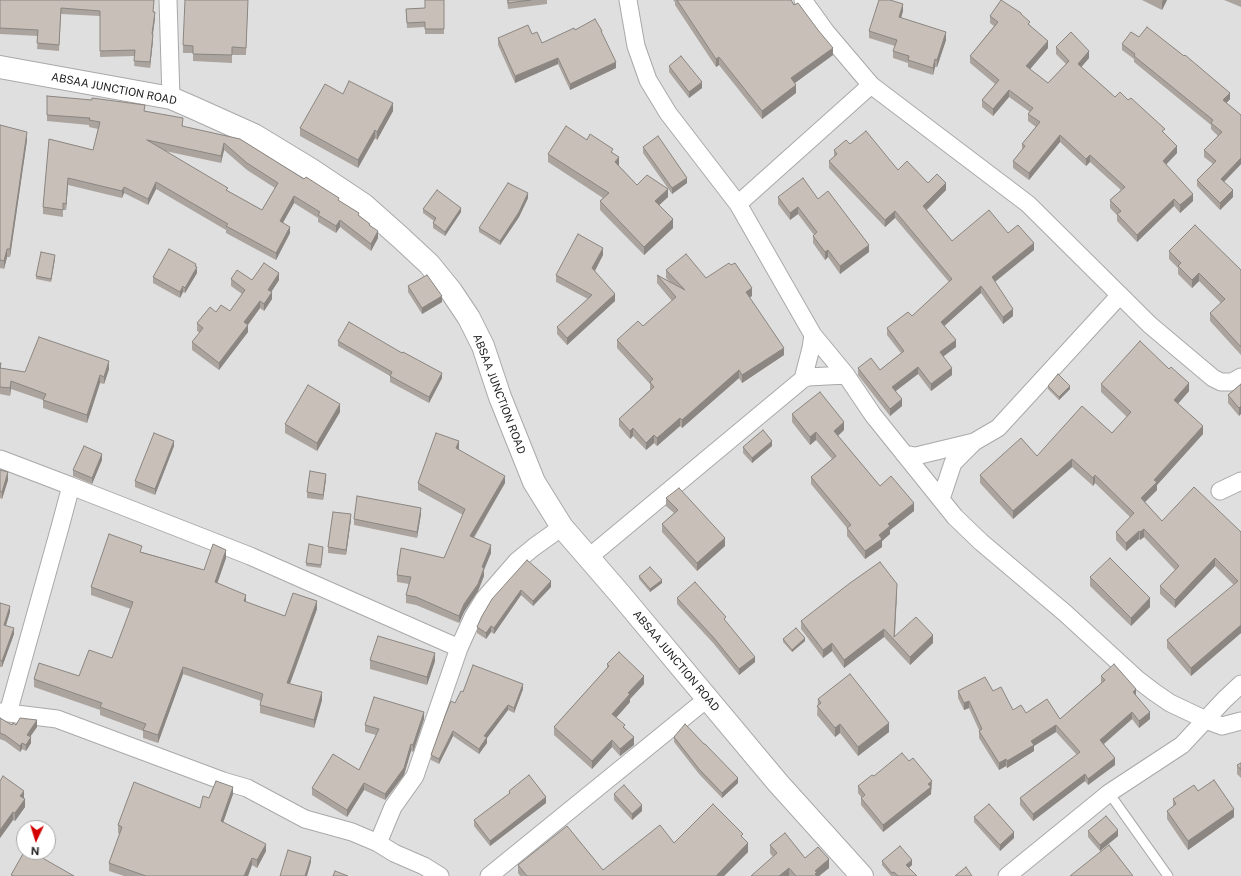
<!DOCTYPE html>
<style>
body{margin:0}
#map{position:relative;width:1241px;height:876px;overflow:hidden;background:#f2efe9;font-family:"Public Sans",sans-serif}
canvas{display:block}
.north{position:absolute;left:16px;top:820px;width:40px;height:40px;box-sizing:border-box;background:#fff;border:1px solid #a7a7a7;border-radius:50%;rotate:184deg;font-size:11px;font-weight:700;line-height:16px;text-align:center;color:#222}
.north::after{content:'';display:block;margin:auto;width:14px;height:18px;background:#d40000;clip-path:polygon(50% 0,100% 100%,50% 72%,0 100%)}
</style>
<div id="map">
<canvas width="1241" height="876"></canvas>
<div class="north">N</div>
</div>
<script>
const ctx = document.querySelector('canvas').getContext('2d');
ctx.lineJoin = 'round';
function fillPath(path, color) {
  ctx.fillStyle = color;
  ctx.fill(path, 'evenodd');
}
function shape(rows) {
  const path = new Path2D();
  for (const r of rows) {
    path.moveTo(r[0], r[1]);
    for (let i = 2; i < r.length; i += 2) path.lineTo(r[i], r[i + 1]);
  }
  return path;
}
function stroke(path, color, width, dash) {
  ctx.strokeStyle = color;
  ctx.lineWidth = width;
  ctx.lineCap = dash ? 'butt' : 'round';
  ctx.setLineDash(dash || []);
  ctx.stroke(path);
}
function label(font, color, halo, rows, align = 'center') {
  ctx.font = font + ' "Public Sans",sans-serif';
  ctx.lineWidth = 3;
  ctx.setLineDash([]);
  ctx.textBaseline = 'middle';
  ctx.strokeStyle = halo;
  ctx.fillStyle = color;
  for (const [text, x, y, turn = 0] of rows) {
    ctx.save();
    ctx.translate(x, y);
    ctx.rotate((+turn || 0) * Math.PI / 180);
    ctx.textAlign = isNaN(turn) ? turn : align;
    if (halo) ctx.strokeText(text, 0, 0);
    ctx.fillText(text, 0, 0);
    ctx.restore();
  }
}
fillPath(shape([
 [0,0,1241,0,1241,876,0,876],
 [24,828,48,828,48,852,24,852]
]), '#e0dfdf');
const service = shape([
 [1109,793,1168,876]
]);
const minor = shape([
 [168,0,171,98],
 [628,0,636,46,648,80,668,113,738,204,813,335,846,375,873,415,955,517,981,542,1065,613,1137,679,1154,692,1170,703,1206,720,1222,726,1241,721],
 [803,0,826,32,871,85,1028,204,1150,325,1213,378,1221,382,1232,382,1241,377],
 [738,204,871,85],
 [803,379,811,348,813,335],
 [904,454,915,456,920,455,974,442],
 [0,459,71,486,60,527,8,713],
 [71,486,250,556,459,648],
 [1220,491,1241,481],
 [941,499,953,463,974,442,998,428,1120,295],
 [588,558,803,379,808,377,846,375],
 [0,712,57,719,223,781,247,788,305,819,352,832,378,843],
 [440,876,424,866,394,853,378,843,393,807,415,776,459,648,473,617,484,599,517,561,534,547,562,527],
 [489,876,708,698],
 [1007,876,1109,793,1182,745,1224,700,1241,684]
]);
const tertiary = shape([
 [0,67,171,98,194,108,254,135,310,169,364,205,400,237,429,264,451,291,469,318,483,346,500,397,534,482,562,527,620,594,778,783,862,876]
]);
stroke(service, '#a9a9a9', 11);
stroke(minor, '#a9a9a9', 19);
stroke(tertiary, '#a9a9a9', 24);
stroke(service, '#fff', 9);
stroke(minor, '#fff', 17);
stroke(tertiary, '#fff', 22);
fillPath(shape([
 [0,0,153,12,155,18,153,34,153,40,150,68,134,66,135,56,100,57,100,16,61,14,59,51,37,49,38,36,0,34],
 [248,0,246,55,232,55,232,63,193,61,193,53,183,53,183,45],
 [444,0,444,34,425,34,425,27,407,28,406,9,425,8],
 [507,0,547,0,547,4,508,9],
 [673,0,791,0,833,55,794,83,796,93,762,119,719,65,716,67,675,5,675,2],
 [1142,0,1167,0,1162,10],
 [1224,0,1241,0,1241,7],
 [903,11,901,18,946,40,937,67,935,67,933,75,908,67,908,63,893,58,893,51,895,46,869,38,869,31],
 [1021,14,1048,48,1030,69,1048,83,1066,64,1056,54,1056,47,1089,58,1081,67,1115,97,1165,134,1177,153,1166,164,1193,201,1180,213,1174,206,1137,242,1117,221,1117,215,1110,208,1110,200,1121,190,1090,162,1086,166,1060,142,1029,180,1013,168,1013,161,1022,150,1022,144,1036,127,1028,121,1028,114,1030,112,1009,97,993,116,982,107,982,100,995,84,970,63,970,56,994,26,990,23,990,16],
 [575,30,602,34,616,68,570,90,558,64,515,83,498,45,498,38,532,34,542,43],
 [1122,44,1230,99,1226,103,1241,115,1241,164,1224,182,1233,197,1220,210,1197,186,1197,180,1213,164,1204,157,1204,150,1218,136,1211,129,1211,125,1134,62,1134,59,1122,50],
 [669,66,702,88,689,98,669,72],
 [343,94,393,111,377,140,375,138,358,168,300,136,300,128],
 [47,96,145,111,183,125,183,127,240,139,339,201,359,216,370,226,378,238,371,251,340,227,336,233,318,222,318,218,294,203,283,222,290,233,276,260,226,233,226,230,156,189,148,205,124,193,122,198,68,185,66,210,63,210,63,217,43,214,43,207,49,139,93,150,98,129,89,127,89,125,47,121],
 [224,150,247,170,275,188,262,210,228,191,165,151,221,163],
 [0,125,27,140,10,257,7,257,4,269,0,268],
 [587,140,613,153,618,165,637,185,668,197,659,205,673,228,644,255,600,210,600,201,603,198,548,162,548,154],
 [850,144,898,170,946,190,927,210,952,241,1008,233,1034,250,995,282,1013,316,1003,324,981,293,944,326,956,347,943,356,952,375,931,391,918,374,895,391,902,406,890,416,858,375,858,368,880,370,901,353,887,335,887,328,912,316,949,282,895,218,885,227,829,168,829,161,834,157,834,150],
 [643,147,687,183,672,194,643,153],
 [778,197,818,199,869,252,840,274,828,257,825,260,813,243,813,236,814,235,798,214,790,220,778,204],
 [528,198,519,217,500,245,479,232,479,228],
 [423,209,461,212,445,236,433,228,433,223,434,221,423,213],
 [1169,251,1241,270,1241,355,1210,321,1210,313,1221,303,1199,281,1192,288,1178,274,1178,268,1169,259],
 [603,255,595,271,615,301,567,345,557,334,557,327,588,299,556,282,556,275],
 [55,258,51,282,36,279,36,276],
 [196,267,197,273,185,293,183,292,180,298,153,283,153,277],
 [666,270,706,278,752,296,749,298,784,355,742,383,739,378,682,428,680,426,657,446,654,443,646,450,633,436,630,439,619,426,619,419,650,390,650,384,617,348,617,340,643,326,672,301,657,283,657,275,670,282,666,278],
 [231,279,279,280,271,292,272,299,264,311,260,308,248,325,248,332,219,370,192,350,192,342,200,333,197,331,197,323,216,312,230,311,242,294,231,286],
 [408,286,442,302,422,314,408,292],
 [338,341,442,378,429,403,390,382,390,376,338,346],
 [0,363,1,368,25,372,109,369,104,384,100,383,87,423,43,408,43,400,11,389,10,396,0,394],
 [1101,384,1189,391,1178,404,1203,434,1157,485,1157,490,1145,502,1162,521,1241,532,1241,633,1191,676,1167,648,1167,640,1234,585,1215,566,1175,608,1160,594,1160,586,1175,570,1144,537,1140,540,1139,539,1126,551,1116,540,1116,532,1130,517,1095,483,1093,486,1072,467,1013,519,980,483,980,475,1037,456,1112,433,1127,417,1101,392],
 [1241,384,1239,416,1228,403,1228,395],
 [1048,386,1070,389,1059,400,1048,389],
 [340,412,317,451,285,433,285,424],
 [792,414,844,430,838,436,880,486,914,511,890,530,890,534,882,541,882,547,865,559,847,536,847,528,811,484,811,477,832,459,816,440,810,445,792,422],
 [174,446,155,495,135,487,135,481],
 [772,446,752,463,743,453,743,447],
 [459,449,458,450,505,483,474,538,491,553,484,568,484,576,478,591,464,612,459,623,416,605,406,603,406,595,409,584,397,582,397,575,444,558,463,515,418,490,418,483],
 [102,460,92,484,73,476,73,470],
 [0,470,8,480,2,499,0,498],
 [326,479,323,500,307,498,307,492],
 [666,498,725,546,697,571,662,532,662,524,674,513,666,506],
 [421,514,417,538,354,525,354,519],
 [351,519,346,555,328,553,328,547],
 [323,549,321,568,306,566,306,563],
 [142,552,204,570,226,558,217,583,246,602,285,616,317,609,290,684,322,700,314,728,260,713,260,705,261,701,183,674,158,743,143,738,143,731,100,715,100,710,34,687,34,679,79,676,112,658,131,609,91,595,91,587],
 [527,560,551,587,533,606,521,595,494,634,491,632,486,639,477,633,477,627],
 [639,576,662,583,650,592,639,579],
 [1090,577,1150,607,1131,626,1090,586],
 [897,592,895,637,933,643,910,665,884,637,844,668,832,651,823,658,801,629,801,621],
 [677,598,726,622,755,662,739,675,714,644,677,604],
 [0,603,10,612,6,626,14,634,2,667,0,667],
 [783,639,805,641,792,652,783,642],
 [370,660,435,661,427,685,370,669],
 [607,664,644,684,630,699,630,702,616,718,625,728,634,745,620,756,612,747,592,769,554,735,554,727,607,668],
 [1101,676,1136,695,1150,719,1139,728,1132,719,1104,744,1115,765,1088,785,1085,781,1033,821,1020,805,1020,798,1077,755,1056,732,1034,746,1034,751,1007,768,1006,766,999,770,979,738,979,730,969,708,964,710,958,698,958,691,993,691,1013,710,1026,713,1060,719,1101,683],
 [523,689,514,713,508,710,487,738,487,743,479,754,453,736,439,764,431,760,431,755,455,703,463,692],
 [818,699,889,732,858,756,840,733,835,737,817,715],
 [0,718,12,725,16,725,37,727,30,737,31,743,26,751,22,749,20,752,5,741,0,739],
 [424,719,413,752,411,751,404,775,385,800,364,790,347,817,312,795,312,788,359,770,376,735,365,732,365,725],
 [674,737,738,783,722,798,699,774,674,742],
 [1241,763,1241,778,1237,774,1237,765],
 [874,776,932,788,931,789,931,794,883,832,861,805,861,798,862,798,858,793,858,786],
 [0,781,24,799,25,807,15,821,13,820,0,838],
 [509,791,546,803,490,846,474,826,474,820,509,794],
 [1198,791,1234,817,1188,850,1167,819,1167,811,1173,807,1173,799],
 [233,794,223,822,266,851,257,868,252,865,248,876,124,876,109,871,109,863,120,834,118,833,118,825,200,808,209,798],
 [614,794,642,811,632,820,614,800],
 [974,817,1014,838,1000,851,974,822],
 [1088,831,1118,836,1100,851,1088,837],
 [743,839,748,852,724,876,520,876,518,873,518,865,603,870,674,843],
 [770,845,805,858,829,868,819,876,751,876,773,857,770,853],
 [882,861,912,865,909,868,917,876,891,876,882,865]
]), '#aba49e');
fillPath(shape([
 [1163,0,1167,0,1162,10,1162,2],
 [903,4,903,11,899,25,899,17],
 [155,12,155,18,152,40,152,34],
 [946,32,946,40,937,67,937,60],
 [153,34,153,40,150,68,150,62],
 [1048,41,1048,48,1026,74,1026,66],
 [833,48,833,55,791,86,791,78],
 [1089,51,1089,58,1078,71,1078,64],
 [719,57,719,65,716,67,716,59],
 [558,58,558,64,515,83,515,76],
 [935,59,935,67,933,75,933,68],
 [616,62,616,68,570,90,570,84],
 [702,82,702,88,689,98,689,92],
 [796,85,796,93,762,119,762,111],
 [1009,90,1009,97,993,116,993,109],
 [1230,93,1230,99,1223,107,1223,100],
 [393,103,393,111,377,140,377,132],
 [375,130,375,138,358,168,358,160],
 [27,132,27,140,10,257,10,249],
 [1060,135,1060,142,1029,180,1029,173],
 [224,143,224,150,221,163,221,156],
 [1177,146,1177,153,1163,168,1163,161],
 [1090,155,1090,162,1086,166,1086,159],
 [619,157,619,165,615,170,615,162],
 [1241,158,1241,164,1221,185,1221,179],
 [68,178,68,185,66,210,66,204],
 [687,178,687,183,672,194,672,188],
 [156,182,156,189,148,205,148,199],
 [946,183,946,190,923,213,923,206],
 [124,187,124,193,122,198,122,191],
 [668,189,668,197,655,209,655,201],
 [1233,190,1233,197,1220,210,1220,203],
 [528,193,528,198,519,217,500,245,500,241],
 [1193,194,1193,201,1180,213,1180,205],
 [294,196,294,203,280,228,280,221],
 [1174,199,1174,206,1137,242,1137,235],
 [798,207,798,214,790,220,790,213],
 [461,208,461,212,445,236,445,232],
 [895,211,895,218,885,227,885,220],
 [673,219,673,228,644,255,644,247],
 [340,220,340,227,336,233,336,226],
 [290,227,290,233,276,260,276,253],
 [378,231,378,238,371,251,371,244],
 [1034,243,1034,250,992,284,992,277],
 [869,245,869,252,840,274,840,266],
 [603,248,603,255,592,276,592,268],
 [7,249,7,257,4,269,4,261],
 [828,250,828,257,825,260,825,252],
 [55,255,55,258,51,282,51,279],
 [196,264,196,270,197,267,197,273,185,293,185,288],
 [279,273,279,280,268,297,268,290],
 [1199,273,1199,281,1192,288,1192,280],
 [183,286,183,292,180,298,180,292],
 [981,286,981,293,941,329,941,322],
 [752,288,752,296,746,300,746,292],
 [272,292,272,299,264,311,264,304],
 [615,294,615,301,567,345,567,338],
 [442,296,442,302,422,314,422,308],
 [260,301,260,308,244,330,244,322],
 [1013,309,1013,316,1003,324,1003,317],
 [248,325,248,332,219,370,219,363],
 [956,340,956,347,940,359,940,352],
 [784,348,784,355,742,383,742,375],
 [109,361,109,369,104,384,104,377],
 [918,367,918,374,892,394,892,387],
 [952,368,952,375,931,391,931,384],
 [739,370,739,378,682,428,682,420],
 [442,373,442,378,429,403,429,397],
 [100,375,100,383,87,423,87,415],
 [11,381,11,389,10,396,10,388],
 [1189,383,1189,391,1174,408,1174,400],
 [1070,386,1070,389,1059,400,1059,397],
 [902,399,902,406,890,416,890,409],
 [340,404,340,412,317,451,317,443],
 [1241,406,1241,414,1239,416,1239,408],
 [680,418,680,426,657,446,657,438],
 [844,422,844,430,834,439,834,431],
 [1203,426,1203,434,1157,485,1157,490,1141,506,1141,498,1154,480],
 [633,428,633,436,630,439,630,431],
 [816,432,816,440,810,445,810,437],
 [654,435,654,443,646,450,646,443],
 [174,441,174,446,155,495,155,489],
 [459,441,459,449,456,456,456,448],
 [772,441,772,446,752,463,752,458],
 [102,454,102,460,92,484,92,478],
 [1072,459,1072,467,1013,519,1013,511],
 [8,472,8,480,2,499,2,492],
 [326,474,326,479,323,500,323,495],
 [1095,475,1095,483,1093,486,1093,478],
 [505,476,505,483,470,543,470,536],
 [914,503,914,511,890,530,890,534,882,541,882,547,865,559,865,551,888,524],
 [421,508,421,514,417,538,417,532],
 [351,514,351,519,346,555,346,550],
 [1144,529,1144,537,1140,540,1140,532],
 [1139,531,1139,539,1126,551,1126,543],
 [725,538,725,546,697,571,697,563],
 [491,545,491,553,482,575,482,567],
 [226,550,226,558,215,590,215,582],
 [1215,558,1215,566,1175,608,1175,600],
 [484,568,484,576,478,591,464,612,459,623,459,616,464,604],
 [662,580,662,583,650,592,650,589],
 [551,581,551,587,533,606,533,601],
 [897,584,897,592,894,641,894,640],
 [521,590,521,595,494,634,494,628],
 [246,595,246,603,244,601],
 [1150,598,1150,607,1131,626,1131,618],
 [317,601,317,609,287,691,287,683],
 [10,606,10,612,4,631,4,625],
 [1241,625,1241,633,1191,676,1191,668],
 [491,626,491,632,486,639,486,633],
 [14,628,14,634,2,667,2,661],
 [884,629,884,637,844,668,844,660],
 [933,635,933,643,910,665,910,657],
 [805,638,805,641,792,652,792,650],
 [832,643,832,651,823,658,823,650],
 [435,653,435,661,427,685,427,677],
 [755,657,755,662,739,675,739,669],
 [183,667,183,674,158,743,158,735],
 [644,676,644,684,630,699,630,702,612,722,612,714,628,693],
 [523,684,523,689,514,713,514,708],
 [1136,689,1136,696,1133,692],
 [322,692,322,700,314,728,314,720],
 [969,701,969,708,964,710,964,703],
 [508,705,508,710,487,738,487,743,479,754,479,749,484,736],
 [424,712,424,719,413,752,413,745],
 [1132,712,1132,719,1100,747,1100,740],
 [1150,712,1150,719,1139,728,1139,721],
 [37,720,37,727,27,741,27,735],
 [889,723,889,732,858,756,858,747],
 [840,724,840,733,835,737,835,728],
 [1056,725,1056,732,1034,746,1034,751,1007,768,1007,761,1031,741],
 [453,731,453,736,439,764,439,759],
 [31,737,31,743,26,751,26,745],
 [634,737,634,745,620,756,620,749],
 [612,740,612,747,592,769,592,761],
 [22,743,22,749,20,752,20,746],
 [411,744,411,751,404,775,385,800,385,794],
 [1115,758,1115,765,1088,785,1088,779],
 [1006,759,1006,766,999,770,999,763],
 [1085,774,1085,781,1033,821,1033,814],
 [738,778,738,783,722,798,722,793],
 [932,781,931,794,883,832,883,825],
 [364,783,364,790,347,817,347,810],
 [233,787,233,794,221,829,221,821],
 [24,791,24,799,20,796],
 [546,797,546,803,490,846,490,841],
 [25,799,25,807,15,821,15,813],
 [642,805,642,811,632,820,632,814],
 [1234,809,1234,817,1188,850,1188,841],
 [13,812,13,820,0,838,0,830],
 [1118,830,1118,836,1100,851,1100,845],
 [1014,832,1014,838,1000,851,1000,845],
 [748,843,748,852,724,876,716,876],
 [266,844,266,851,257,868,257,860],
 [311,857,311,862,307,876,305,876],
 [252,858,252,865,248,876,244,876],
 [829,859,829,868,819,876,815,876,815,871],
 [912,860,912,865,906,870,906,865],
 [789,868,789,876,779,876]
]), '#8b8681');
const building = shape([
 [0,0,154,0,153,12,155,12,152,34,153,34,150,62,134,61,135,50,100,51,100,11,61,8,59,45,37,43,38,30,0,28,0,0],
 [185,0,248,0,246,48,232,47,232,55,193,54,193,46,183,45,185,0],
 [425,0,444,0,444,29,425,29,425,22,407,23,406,9,425,8,425,0],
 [508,0,531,0,508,3,508,0],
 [677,0,791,0,794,5,798,3,818,30,833,48,791,78,796,85,762,111,719,57,716,59,677,0],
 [879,0,890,0,903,4,899,17,946,32,937,60,935,59,933,68,908,60,909,56,893,51,897,40,869,31,879,0],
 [1001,0,1021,13,1021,14,1030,22,1028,24,1048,41,1026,66,1048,83,1069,61,1056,47,1071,32,1089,51,1078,64,1115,97,1120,92,1128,100,1131,98,1165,129,1162,131,1177,146,1163,161,1193,194,1180,205,1174,199,1137,235,1117,214,1121,211,1110,200,1125,187,1090,155,1086,159,1060,135,1029,173,1013,161,1025,146,1022,144,1040,122,1028,114,1033,108,1009,90,993,109,982,100,999,80,970,56,998,22,990,16,1001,0],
 [595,19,602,31,601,31,616,62,570,84,558,58,515,76,498,38,528,25,532,34,537,32,542,43,574,28,575,30,595,19],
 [1147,27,1184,56,1185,55,1230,93,1223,100,1241,115,1241,158,1221,179,1233,190,1220,203,1197,180,1216,161,1204,150,1222,132,1211,123,1213,120,1134,56,1135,54,1122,44,1131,32,1139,37,1147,27],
 [681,56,702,82,689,92,669,66,681,56],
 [349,81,393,103,377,132,375,130,358,160,300,128,325,84,343,94,349,81],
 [47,96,92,100,92,98,145,105,144,111,183,118,182,126,240,139,304,179,306,177,339,198,338,200,359,213,358,215,370,224,369,225,378,231,371,244,340,220,336,226,318,215,320,212,294,196,280,221,290,227,276,253,226,226,228,224,156,182,148,199,124,187,122,191,68,178,66,204,63,203,63,210,43,207,49,139,93,150,100,122,89,120,90,118,47,115,47,96],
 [147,140,221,156,224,143,247,163,278,183,262,210,226,190,228,188,147,140],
 [0,125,27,132,10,249,7,249,4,261,0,260,0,125],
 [566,126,587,140,590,134,613,149,611,152,619,157,615,162,637,185,647,175,668,189,655,201,673,219,644,247,600,201,609,193,548,154,566,126],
 [866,131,898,170,907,161,928,183,937,174,946,183,923,206,952,241,989,210,1008,233,1018,225,1034,243,992,277,1013,309,1003,317,981,286,941,322,956,340,940,352,952,368,931,384,918,367,892,387,902,399,890,409,858,368,871,358,880,370,904,351,887,328,908,312,912,316,952,279,895,211,885,220,829,161,837,154,834,150,846,140,850,144,866,131],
 [658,136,687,178,672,188,643,147,658,136],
 [803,178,818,199,828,191,869,245,840,266,828,250,825,252,813,236,817,232,798,207,790,213,778,197,803,178],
 [508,183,528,193,519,212,500,241,479,228,508,183],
 [437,190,461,208,445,232,433,223,436,218,423,209,437,190],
 [1195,225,1241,270,1241,347,1210,313,1225,299,1199,273,1192,280,1178,266,1181,263,1169,251,1195,225],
 [578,234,603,248,592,268,615,294,567,338,557,327,592,295,556,275,578,234],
 [169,249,196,264,195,266,197,267,185,288,183,286,180,292,153,277,169,249],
 [41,252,55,255,51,279,36,276,41,252],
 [686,254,706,278,729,263,731,265,735,263,752,288,746,292,784,348,742,375,739,370,682,420,680,418,657,438,654,435,646,443,633,428,630,431,619,419,654,387,650,382,653,379,617,340,638,321,643,326,676,297,657,275,685,290,666,270,686,254],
 [264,263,279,273,268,290,272,292,264,304,260,301,244,322,248,325,219,363,192,342,203,328,197,323,210,307,216,312,221,305,230,311,245,290,231,279,237,270,252,280,264,263],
 [427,275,442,296,422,308,408,286,427,275],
 [349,322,402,353,403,352,442,373,429,397,390,376,392,372,338,341,349,322],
 [39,337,109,361,104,377,100,375,87,415,43,400,46,394,11,381,10,388,0,387,0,363,1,363,0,368,25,372,39,337],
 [1140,341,1169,369,1171,367,1189,383,1174,400,1203,426,1154,480,1157,482,1141,498,1162,521,1194,487,1241,532,1241,625,1191,668,1167,640,1238,581,1215,558,1175,600,1160,586,1179,566,1144,529,1140,532,1139,531,1126,543,1116,532,1134,513,1095,475,1093,478,1072,459,1013,511,980,475,1021,438,1037,456,1082,406,1112,433,1131,412,1101,384,1140,341],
 [1058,374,1070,386,1059,397,1048,386,1058,374],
 [1241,384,1241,406,1239,408,1228,395,1241,384],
 [308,385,340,404,317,443,285,424,308,385],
 [820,392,844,422,834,431,880,486,891,476,914,503,888,524,890,526,879,535,882,539,865,551,847,528,851,525,811,477,836,456,816,432,810,437,792,414,820,392],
 [763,430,772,441,752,458,743,447,763,430],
 [154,433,174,441,155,489,135,481,154,433],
 [436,433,459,441,456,448,505,476,470,536,491,545,482,567,484,568,478,584,464,604,459,616,416,597,406,595,411,577,397,575,401,548,444,558,465,509,418,483,436,433],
 [84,446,102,454,92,478,73,470,84,446],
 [0,470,8,472,2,492,0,491,0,470],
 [310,471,326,474,323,495,307,492,310,471],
 [679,488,725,538,697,563,662,524,678,510,666,498,679,488],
 [357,496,421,508,417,532,354,519,357,496],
 [333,512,351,514,346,550,328,547,333,512],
 [109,534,142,546,140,552,204,570,213,544,226,550,215,582,246,595,244,601,285,616,293,593,317,601,287,683,322,692,314,720,260,705,263,694,183,667,158,735,143,730,146,724,100,707,102,703,34,679,39,663,79,676,89,650,112,658,133,602,91,587,109,534],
 [309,544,323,547,321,565,306,563,309,544],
 [1110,558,1150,598,1131,618,1090,577,1110,558],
 [527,560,551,581,533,601,521,590,494,628,491,626,486,633,477,627,482,616,492,599,527,560],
 [880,562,897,584,894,637,916,617,933,635,910,657,884,629,844,660,832,643,823,650,801,621,850,583,880,562],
 [650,567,662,580,650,589,639,576,650,567],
 [695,582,726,617,724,619,755,657,739,669,714,638,677,598,695,582],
 [0,603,10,606,4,625,14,628,2,661,0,660,0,603],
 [796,628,805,638,792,650,783,639,796,628],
 [378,636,435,653,427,677,370,660,378,636],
 [619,652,644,676,628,693,630,694,612,714,625,725,623,727,634,737,620,749,612,740,592,761,554,727,609,666,607,664,619,652],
 [1114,664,1136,689,1133,692,1150,712,1139,721,1132,712,1100,740,1115,758,1088,779,1085,774,1033,814,1020,798,1080,752,1056,725,1031,741,1034,745,1007,761,1006,759,999,763,979,731,982,729,969,701,964,703,958,691,985,677,993,691,1001,687,1013,710,1021,705,1026,713,1047,699,1060,719,1105,680,1101,676,1114,664],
 [473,665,523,684,514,708,508,705,484,736,487,737,479,749,453,731,439,759,431,755,445,716,451,701,455,703,461,691,463,692,473,665],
 [850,674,889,723,858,747,840,724,835,728,817,706,821,703,818,699,850,674],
 [374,697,424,712,413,745,411,744,404,768,385,794,364,783,347,810,312,788,333,754,359,770,379,729,365,725,374,697],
 [0,718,12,725,13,723,16,725,20,718,37,720,27,735,31,737,26,745,22,743,20,746,5,735,0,733,0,718],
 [685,724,704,744,705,744,738,778,722,793,699,769,674,737,685,724],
 [902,753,909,761,913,758,932,781,928,784,931,787,883,825,861,798,865,795,858,786,872,775,874,776,902,753],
 [1241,763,1241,770,1237,765,1241,763],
 [529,775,546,797,490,841,474,820,510,793,509,791,529,775],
 [3,776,24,791,20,796,25,799,15,813,13,812,0,830,0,781,3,776],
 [1214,780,1234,809,1188,841,1167,811,1176,804,1173,799,1194,785,1198,791,1214,780],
 [216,781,233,787,221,821,266,844,257,860,252,858,244,876,146,876,109,863,122,827,118,825,134,782,200,808,203,796,209,798,216,781],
 [624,785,642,805,632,814,614,794,624,785],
 [713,804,743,834,741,836,748,843,716,876,527,876,518,865,567,826,603,870,660,825,674,843,713,804],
 [989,804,1014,832,1000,845,974,817,989,804],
 [1106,816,1118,830,1100,845,1088,831,1106,816],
 [785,833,805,858,818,847,829,859,815,871,817,872,815,874,817,876,796,876,789,868,779,876,751,876,777,853,770,845,785,833],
 [1109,845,1133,876,1070,876,1109,845],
 [900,846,912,860,906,865,917,876,898,876,894,872,892,873,882,861,900,846],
 [288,850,311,857,305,876,280,876,288,850],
 [24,852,32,852,74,876,14,876,11,875,24,852],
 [966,867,972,876,955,876,966,867],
 [335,871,348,876,333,876,335,871]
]);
fillPath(building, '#c7bfb8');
stroke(building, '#8b8681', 1);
label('11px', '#222', '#fff', [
 ["ABSAA JUNCTION ROAD",114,89,11],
 ["ABSAA JUNCTION ROAD",499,394,69],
 ["ABSAA JUNCTION ROAD",676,661,50]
]);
</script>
